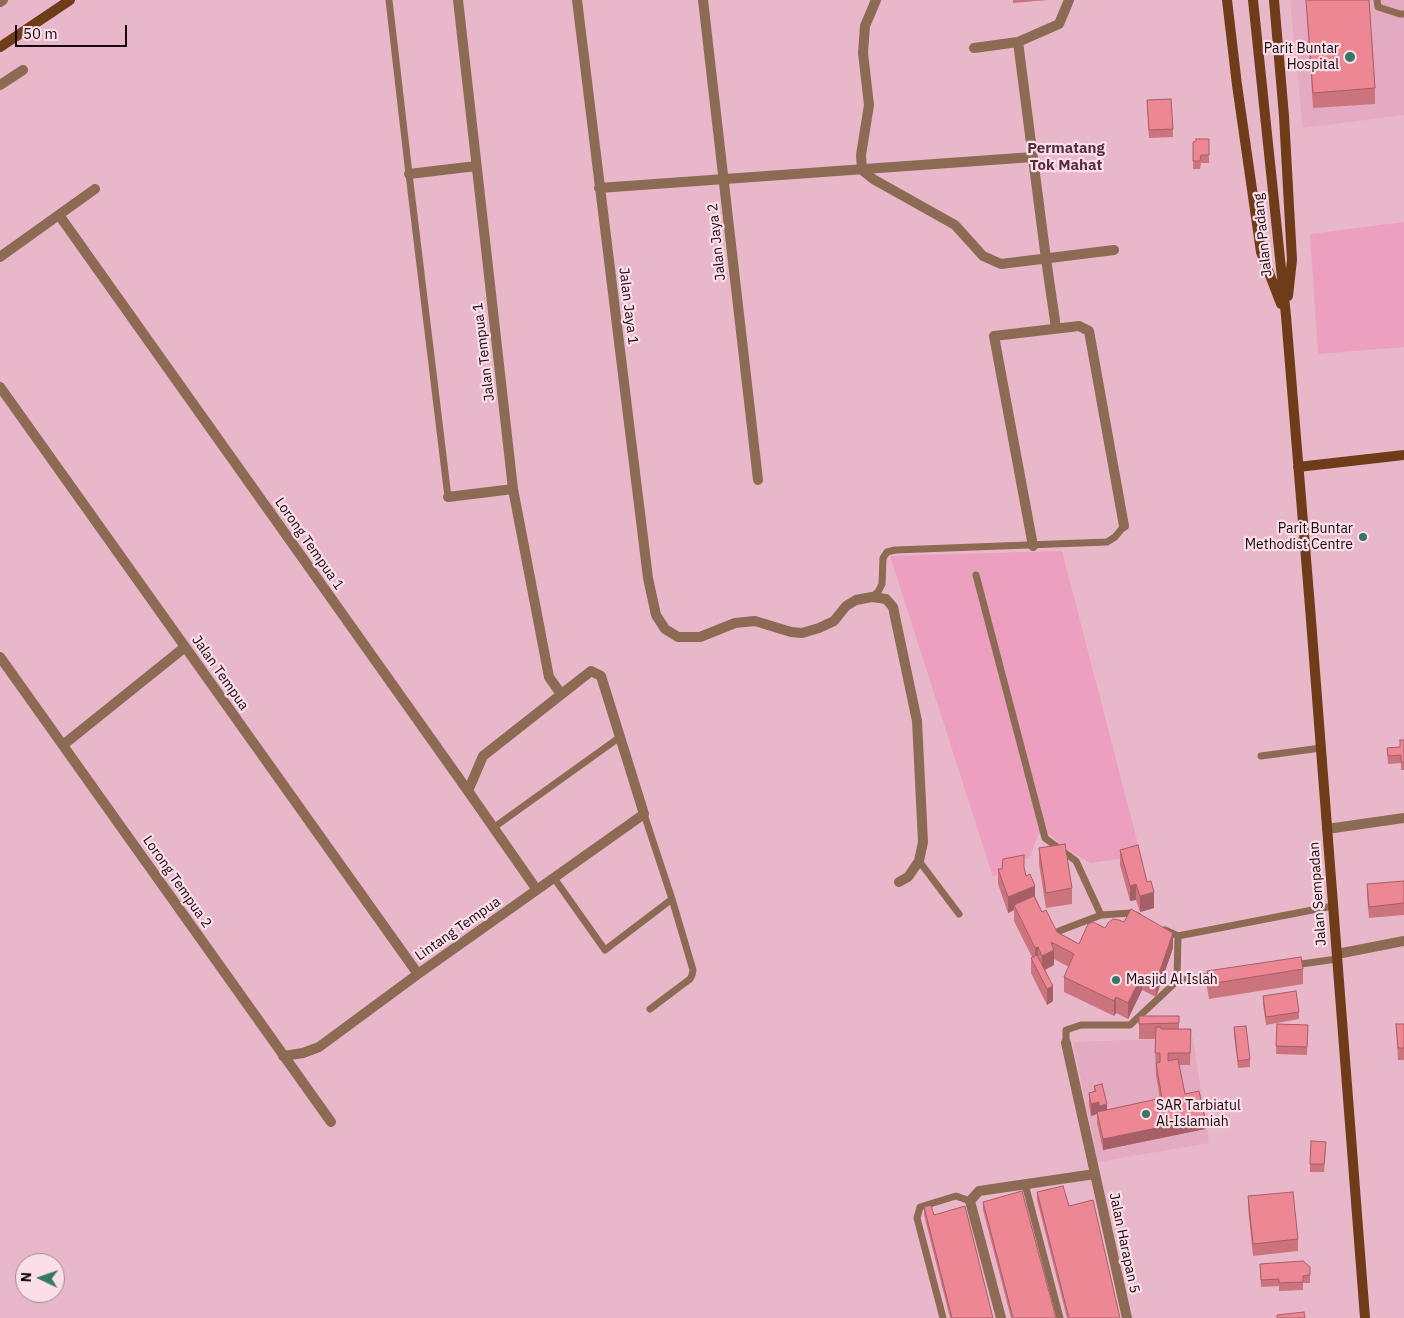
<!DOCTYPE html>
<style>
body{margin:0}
#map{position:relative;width:1404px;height:1318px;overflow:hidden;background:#e9b7ca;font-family:"IBM Plex Sans",sans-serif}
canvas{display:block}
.north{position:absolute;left:15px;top:1253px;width:50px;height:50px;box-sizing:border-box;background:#fadfe9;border:1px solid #9f8991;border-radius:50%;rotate:273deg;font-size:14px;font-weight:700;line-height:20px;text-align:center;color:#17070e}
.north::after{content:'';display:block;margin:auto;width:18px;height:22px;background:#377766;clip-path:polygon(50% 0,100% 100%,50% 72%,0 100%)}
.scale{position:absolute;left:15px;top:25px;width:112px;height:22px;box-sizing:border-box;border:2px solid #17070e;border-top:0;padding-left:6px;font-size:15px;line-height:18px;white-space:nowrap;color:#17070e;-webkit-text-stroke:4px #fadfe9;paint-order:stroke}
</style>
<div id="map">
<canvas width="1404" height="1318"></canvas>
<div class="north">N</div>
<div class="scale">50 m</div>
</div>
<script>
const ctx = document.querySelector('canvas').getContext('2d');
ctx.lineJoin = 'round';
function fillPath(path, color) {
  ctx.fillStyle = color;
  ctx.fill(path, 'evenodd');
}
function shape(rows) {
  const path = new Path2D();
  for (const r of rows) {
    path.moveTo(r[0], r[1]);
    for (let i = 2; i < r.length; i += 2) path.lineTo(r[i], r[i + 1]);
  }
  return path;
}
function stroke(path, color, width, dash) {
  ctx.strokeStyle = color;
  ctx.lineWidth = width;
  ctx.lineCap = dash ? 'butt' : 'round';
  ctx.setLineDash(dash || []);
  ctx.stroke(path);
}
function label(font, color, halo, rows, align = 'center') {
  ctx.font = font + ' "IBM Plex Sans",sans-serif';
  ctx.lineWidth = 4.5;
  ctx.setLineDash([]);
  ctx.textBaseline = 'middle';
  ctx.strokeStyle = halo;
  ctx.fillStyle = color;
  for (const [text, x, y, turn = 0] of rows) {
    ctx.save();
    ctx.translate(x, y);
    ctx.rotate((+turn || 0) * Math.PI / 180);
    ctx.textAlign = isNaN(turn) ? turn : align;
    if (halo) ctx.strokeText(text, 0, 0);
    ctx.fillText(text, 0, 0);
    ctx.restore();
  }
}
fillPath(shape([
 [1290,0,1404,0,1404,115,1303,128],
 [1193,1038,1209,1143,1098,1162,1073,1042]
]), '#e4aac1');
fillPath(shape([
 [1404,222,1404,347,1318,354,1310,234],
 [1062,551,1141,856,1090,863,1062,846,1047,832,1038,835,1029,859,1020,859,993,877,890,556]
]), '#ec9fbf');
stroke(shape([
 [389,0,409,174,448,497],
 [1377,0,1378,7,1400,14,1404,14],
 [976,575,1045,838,1076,861,1101,915],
 [872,597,878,592,882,584,883,558,887,552,895,550,1107,542,1115,537,1124,526],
 [1261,756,1321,748],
 [644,814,672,899,693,970,692,975,690,979,650,1009],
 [493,828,620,737],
 [919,861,959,914],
 [554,878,605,950,672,899],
 [1165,930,1178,936,1333,906],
 [1059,931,1101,915,1131,913,1138,916],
 [1294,965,1337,959],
 [1177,981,1217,975],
 [1066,1043,1066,1030,1081,1025,1130,1025,1177,981,1178,936],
 [1025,1184,1060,1318],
 [943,1318,917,1218,920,1207,956,1196,970,1201]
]), '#8d6a53', 7);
stroke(shape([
 [458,0,513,489,549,677,561,694],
 [577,0,648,578,656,615,665,629,678,637,700,637,735,623,755,621,791,632,802,633,819,628,834,621,846,606,856,600,872,597,886,599,893,607,917,721,923,842,919,861,908,877,899,882],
 [703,0,758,480],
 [876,0,865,26,863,53,869,105,861,155,862,170,873,179,955,225,983,256,1001,264,1114,250],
 [0,2,3,0],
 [1018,42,1046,259,1056,328],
 [974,48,1018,42,1059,24,1069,0],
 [0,85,23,70],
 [409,174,476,166],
 [599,188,1033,157],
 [59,215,468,791,537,890],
 [0,257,95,189],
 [0,387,418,974],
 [448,497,513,489],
 [1033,546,994,336,1079,326,1089,331,1124,526],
 [0,657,331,1122],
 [63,745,185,647],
 [1327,829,1404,818],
 [1337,954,1404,941],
 [1066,1043,1127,1318],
 [283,1056,303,1053,319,1047,418,974,644,814,601,676,591,671,483,756,468,791],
 [1001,1318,970,1201,979,1191,1095,1174]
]), '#8d6a53', 10);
stroke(shape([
 [1227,0,1237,85,1261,252,1281,304],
 [1253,0,1286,316,1310,607,1365,1318],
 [1274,0,1284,116,1292,260,1288,296],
 [0,47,70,0],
 [1298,467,1404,455]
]), '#6e3c19', 10);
fillPath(shape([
 [1013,0,1048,0,1013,3],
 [1306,0,1369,0,1375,88,1375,104,1313,108],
 [1147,100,1173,129,1173,137,1149,138],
 [1209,139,1209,163,1201,163,1200,169,1193,169,1193,142],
 [1400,740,1404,740,1404,770,1401,770,1401,763,1388,764,1387,748,1400,747],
 [1039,848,1072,888,1072,904,1046,908,1039,864],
 [1120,850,1154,908,1140,912,1136,900,1130,901,1120,865],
 [998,869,1024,869,1026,876,1042,912,1057,932,1079,944,1105,928,1173,948,1156,997,1142,990,1128,1019,1116,1013,1114,1016,1064,992,1064,977,1069,967,1054,959,1054,965,1045,970,1053,1001,1047,1005,1031,973,1031,958,1032,957,1014,921,1014,910,1008,913,998,884],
 [1404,881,1404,915,1369,918,1367,896,1367,884],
 [1303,969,1303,984,1209,999,1207,987,1207,971],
 [1263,996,1299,1012,1299,1019,1266,1025,1263,1004],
 [1139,1016,1179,1016,1179,1029,1191,1029,1190,1065,1179,1065,1185,1094,1205,1129,1103,1150,1097,1123,1097,1114,1091,1116,1089,1105,1089,1093,1094,1092,1094,1086,1107,1110,1160,1099,1156,1075,1155,1039,1139,1039],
 [1277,1024,1308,1025,1307,1055,1276,1054],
 [1396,1024,1404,1024,1404,1060,1398,1060],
 [1234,1027,1250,1059,1250,1067,1238,1068,1234,1035],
 [1326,1150,1324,1172,1310,1172,1310,1164],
 [1037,1192,1069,1206,1120,1318,1067,1318,1037,1200],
 [1248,1196,1298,1239,1298,1251,1253,1256,1248,1208],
 [983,1202,1056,1318,1011,1318,983,1210],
 [924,1207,993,1318,950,1318,924,1215],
 [1260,1264,1310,1267,1310,1283,1303,1283,1303,1290,1279,1291,1279,1286,1261,1287]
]), '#cc747e');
fillPath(shape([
 [1136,884,1136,900,1130,901,1130,886],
 [1035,886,1035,901,1014,905,1014,910,1008,913,1008,897],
 [1154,892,1154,908,1140,912,1140,896],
 [1173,933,1173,948,1156,997,1156,982],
 [1038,947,1038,962,1035,963,1035,948],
 [1054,950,1054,965,1042,971,1042,956],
 [1142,975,1142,990,1128,1019,1128,1003],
 [1053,986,1053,1001,1047,1005,1047,989],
 [1116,997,1116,1013,1114,1016,1114,1001],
 [1099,1102,1099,1114,1097,1112,1097,1114,1091,1116,1091,1104],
 [1107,1104,1107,1116,1099,1117,1099,1106],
 [1205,1118,1205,1129,1103,1150,1103,1139]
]), '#a65e67');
const building = shape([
 [1306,0,1369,0,1375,88,1313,93,1306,0],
 [1171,99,1173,129,1149,130,1147,100,1171,99],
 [1196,139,1209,139,1209,155,1201,155,1200,161,1193,161,1193,142,1196,141,1196,139],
 [1400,740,1404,740,1404,762,1401,762,1401,755,1388,756,1387,748,1400,747,1400,740],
 [1065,844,1072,888,1046,893,1039,848,1065,844],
 [1138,845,1147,882,1151,881,1154,892,1140,896,1136,884,1130,886,1120,850,1138,845],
 [1024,855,1024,867,1026,876,1030,874,1035,886,1008,897,998,869,1002,869,1003,859,1024,855],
 [1404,881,1404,903,1369,907,1367,884,1404,881],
 [1034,896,1042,912,1046,910,1057,932,1079,944,1088,924,1093,922,1105,928,1108,923,1113,919,1119,920,1124,922,1131,909,1173,933,1156,982,1142,975,1128,1003,1116,997,1114,1001,1064,977,1074,954,1051,942,1054,950,1042,956,1038,947,1035,948,1014,905,1034,896],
 [1037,955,1053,986,1047,989,1031,958,1037,955],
 [1301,957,1303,969,1209,984,1207,971,1301,957],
 [1296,991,1299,1012,1266,1017,1263,996,1296,991],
 [1139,1016,1179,1016,1179,1023,1139,1024,1139,1016],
 [1277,1024,1308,1025,1307,1047,1276,1046,1277,1024],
 [1396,1024,1404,1024,1404,1048,1398,1048,1396,1024],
 [1246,1026,1250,1059,1238,1061,1234,1027,1246,1026],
 [1156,1027,1161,1027,1161,1029,1191,1029,1190,1053,1168,1053,1168,1061,1178,1059,1185,1094,1199,1091,1205,1118,1103,1139,1097,1112,1162,1098,1156,1063,1160,1062,1160,1053,1155,1053,1156,1027],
 [1102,1084,1107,1104,1099,1106,1099,1102,1091,1104,1089,1093,1096,1091,1094,1086,1102,1084],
 [1311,1141,1326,1142,1324,1164,1310,1164,1311,1141],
 [1063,1186,1069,1206,1093,1200,1120,1318,1069,1318,1037,1192,1063,1186],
 [1022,1191,1056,1318,1013,1318,983,1202,1022,1191],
 [1293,1192,1298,1239,1253,1244,1248,1196,1293,1192],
 [931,1205,934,1215,965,1206,993,1318,952,1318,924,1207,931,1205],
 [1303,1261,1310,1267,1310,1275,1303,1276,1303,1282,1279,1283,1279,1279,1261,1280,1260,1264,1303,1261],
 [1304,1312,1305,1318,1277,1318,1277,1315,1304,1312]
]);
fillPath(building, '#ed8793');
stroke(building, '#a65e67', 1);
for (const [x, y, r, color] of [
 [1350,57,6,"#377766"],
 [1363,537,5,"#377766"],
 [1116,980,5,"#377766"],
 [1146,1114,5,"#377766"]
]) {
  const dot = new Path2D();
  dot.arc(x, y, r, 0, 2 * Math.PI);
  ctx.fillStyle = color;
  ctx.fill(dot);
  stroke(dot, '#fadfe9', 2);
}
label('14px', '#17070e', '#fadfe9', [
 ["Parit Buntar",1339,49],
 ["Hospital",1339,65],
 ["Parit Buntar",1353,529],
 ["Methodist Centre",1353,545],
 ["Masjid Al Islah",1126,980,"left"],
 ["SAR Tarbiatul",1156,1106,"left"],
 ["Al-Islamiah",1156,1122,"left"]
], 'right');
label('14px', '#17070e', '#fadfe9', [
 ["Jalan Padang",1263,235,-96],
 ["Jalan Jaya 2",717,242,-96],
 ["Jalan Jaya 1",628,306,83],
 ["Jalan Tempua 1",484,352,-97],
 ["Lorong Tempua 1",309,544,55],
 ["Jalan Tempua",220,673,55],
 ["Lorong Tempua 2",177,882,55],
 ["Jalan Sempadan",1318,894,-94],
 ["Lintang Tempua",458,929,-35],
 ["Jalan Harapan 5",1124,1243,78]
]);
label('bold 15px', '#572e40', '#fadfe9', [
 ["Permatang",1066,149],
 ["Tok Mahat",1066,166]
]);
</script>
